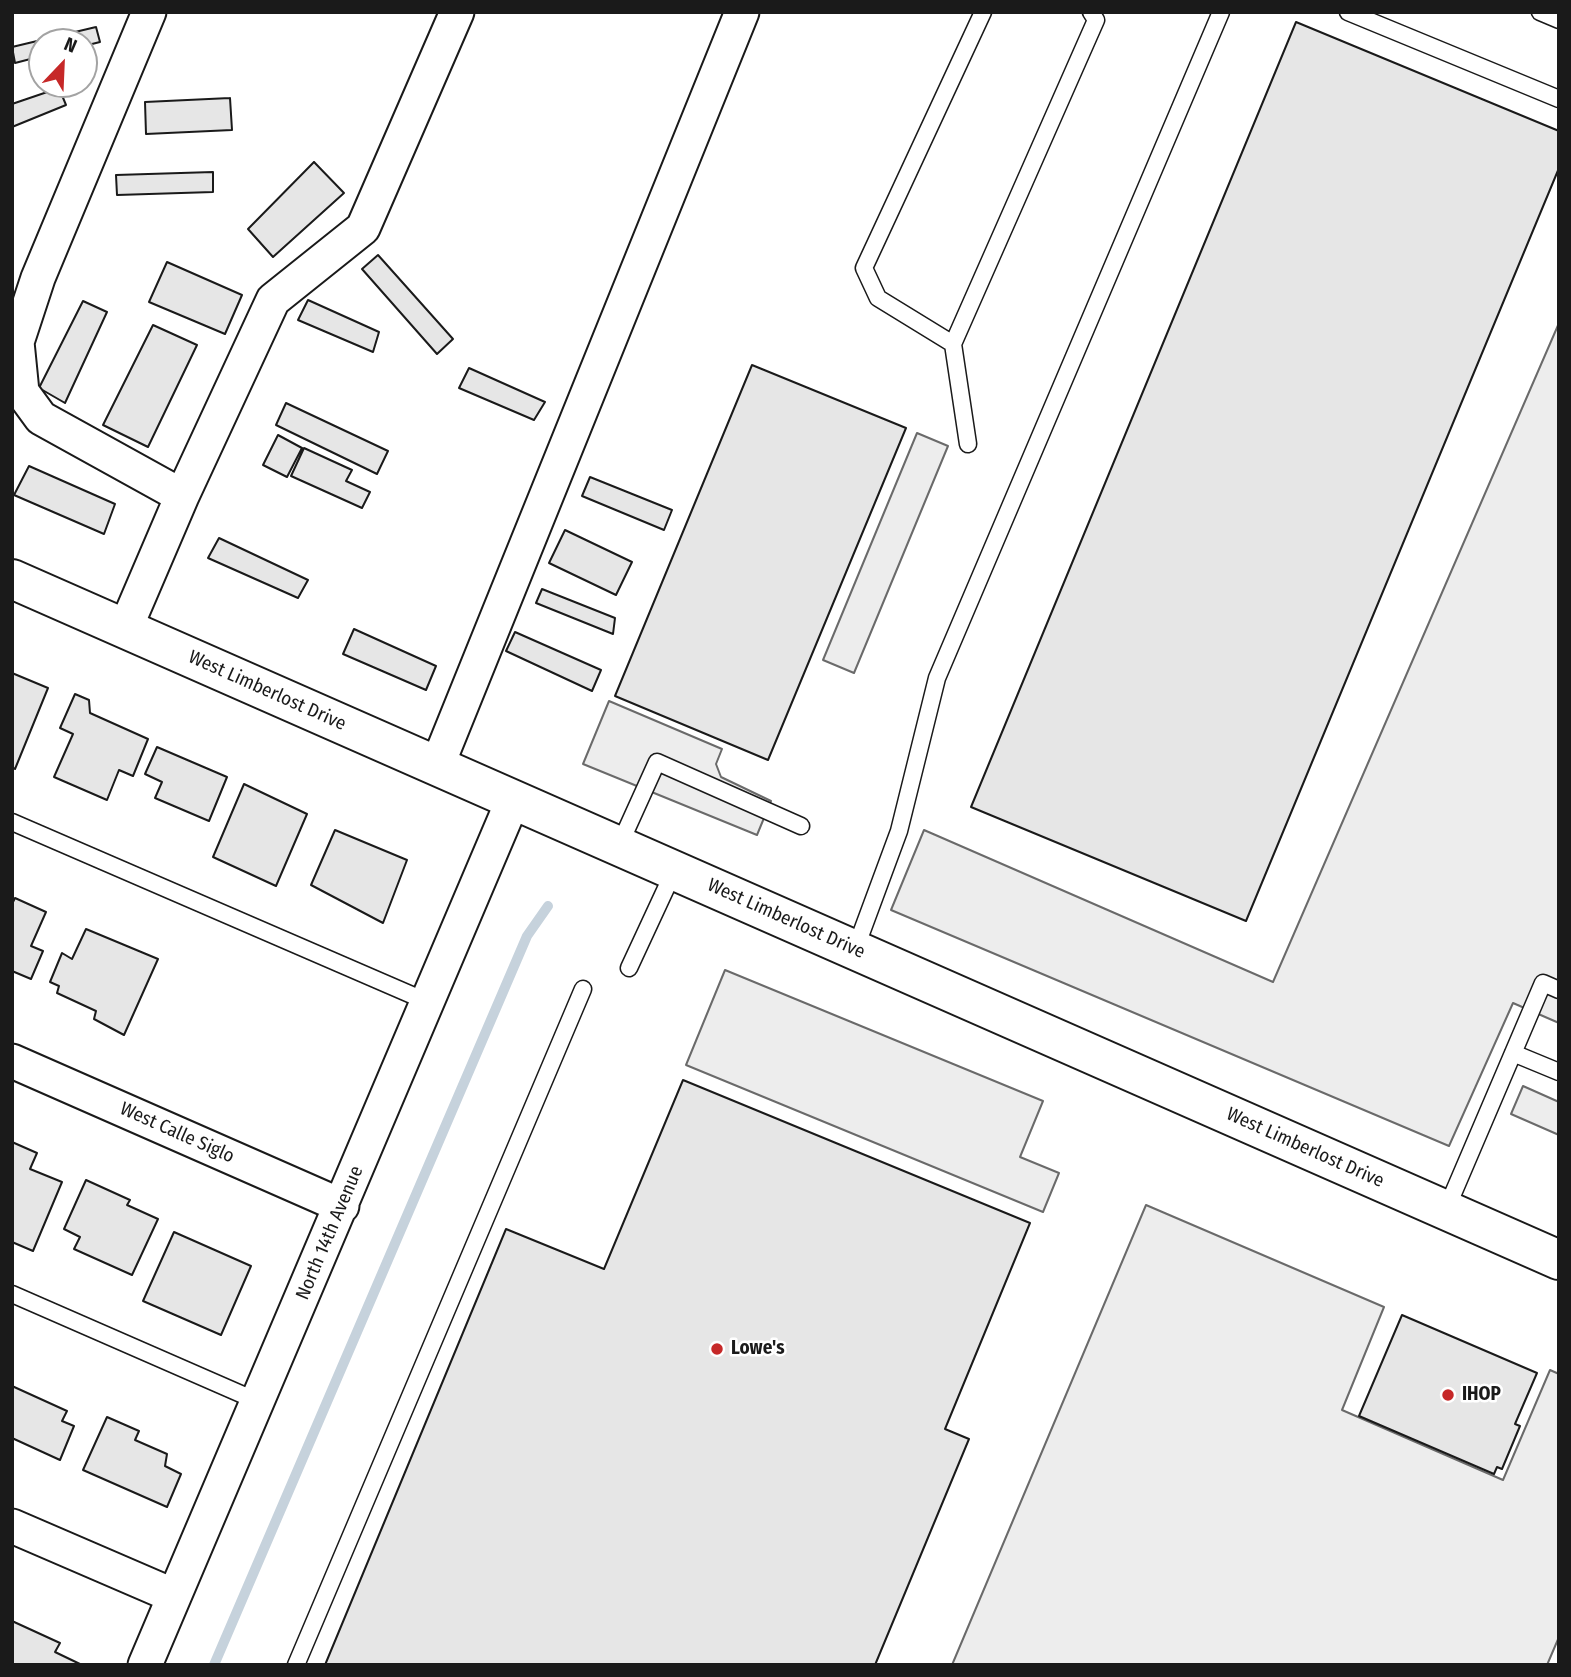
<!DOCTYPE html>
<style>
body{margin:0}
#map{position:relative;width:1571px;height:1677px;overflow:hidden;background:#fff;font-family:"Fira Sans Condensed",sans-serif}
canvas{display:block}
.frame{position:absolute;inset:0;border:14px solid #1a1a1a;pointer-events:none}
.north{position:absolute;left:28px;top:28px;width:70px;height:70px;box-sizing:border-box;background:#fff;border:2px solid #a3a3a3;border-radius:50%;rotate:23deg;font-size:19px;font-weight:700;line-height:28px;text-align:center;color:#1a1a1a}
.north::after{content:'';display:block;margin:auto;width:24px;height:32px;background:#c62828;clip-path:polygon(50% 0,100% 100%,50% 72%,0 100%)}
</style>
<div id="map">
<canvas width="1571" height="1677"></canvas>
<div class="frame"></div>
<div class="north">N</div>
</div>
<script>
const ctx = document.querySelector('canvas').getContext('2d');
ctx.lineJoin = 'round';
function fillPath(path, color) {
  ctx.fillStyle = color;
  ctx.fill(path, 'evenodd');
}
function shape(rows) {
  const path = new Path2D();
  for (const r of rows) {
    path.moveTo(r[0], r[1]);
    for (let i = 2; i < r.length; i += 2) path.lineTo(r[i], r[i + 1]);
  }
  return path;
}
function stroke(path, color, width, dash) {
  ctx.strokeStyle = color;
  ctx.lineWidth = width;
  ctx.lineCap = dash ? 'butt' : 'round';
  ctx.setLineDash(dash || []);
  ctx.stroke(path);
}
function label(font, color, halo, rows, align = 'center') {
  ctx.font = font + ' "Fira Sans Condensed",sans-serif';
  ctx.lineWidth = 5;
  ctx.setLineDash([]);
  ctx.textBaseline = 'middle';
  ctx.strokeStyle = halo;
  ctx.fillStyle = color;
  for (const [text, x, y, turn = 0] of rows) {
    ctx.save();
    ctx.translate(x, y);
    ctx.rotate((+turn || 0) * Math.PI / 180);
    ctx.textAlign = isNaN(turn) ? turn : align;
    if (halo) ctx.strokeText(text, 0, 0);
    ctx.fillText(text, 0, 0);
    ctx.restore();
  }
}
const parking = shape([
 [1559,323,1559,1023,1513,1003,1449,1146,891,910,924,830,1273,982,1559,323],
 [917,433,948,446,854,673,823,660,917,433],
 [609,701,722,749,716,764,721,777,771,801,757,835,583,764,609,701],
 [725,970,1043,1101,1020,1157,1059,1173,1043,1212,686,1065,725,970],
 [1523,1086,1559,1102,1559,1135,1511,1114,1523,1086],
 [1146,1205,1384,1307,1342,1410,1503,1480,1550,1370,1559,1374,1559,1637,1547,1665,952,1665,1146,1205]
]);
fillPath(parking, '#ededed');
stroke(parking, '#6a6a6a', 2);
stroke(shape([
 [214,1665,527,936,548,906]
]), '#c6d2dc', 10);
const building = shape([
 [1296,22,1559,131,1559,168,1246,921,971,807,1296,22],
 [96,27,100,42,84,46,84,42,42,42,42,56,15,63,12,47,96,27],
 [59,88,66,105,12,127,12,104,59,88],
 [230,98,232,130,146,134,145,102,230,98],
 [314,162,344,193,273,257,248,229,314,162],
 [213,172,213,192,117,195,116,175,213,172],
 [378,255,453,339,437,354,362,269,378,255],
 [167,262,242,295,225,334,149,302,167,262],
 [308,300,379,332,373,352,298,320,308,300],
 [83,301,107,312,65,403,39,388,83,301],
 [153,325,197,345,148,447,103,425,153,325],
 [752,365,906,428,768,760,615,696,752,365],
 [469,368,545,402,534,420,459,388,469,368],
 [286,403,388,451,377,474,276,425,286,403],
 [278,435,302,448,287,477,263,465,278,435],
 [304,448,352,470,346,481,370,492,362,508,291,476,304,448],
 [29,466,115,504,104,534,14,495,29,466],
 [590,477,672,510,664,530,582,496,590,477],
 [565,530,632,562,616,595,549,563,565,530],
 [219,538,308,580,298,598,208,558,219,538],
 [542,589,615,618,613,634,536,603,542,589],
 [354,629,436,666,426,690,343,654,354,629],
 [515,632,601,670,592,691,506,651,515,632],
 [12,673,48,688,15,769,12,767,12,673],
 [75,694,89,700,90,713,148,739,133,776,119,770,107,800,54,777,73,734,60,728,75,694],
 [157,747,227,777,209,821,155,798,162,782,145,774,157,747],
 [244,784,307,814,276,886,213,857,244,784],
 [335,830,407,860,383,923,311,885,335,830],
 [15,898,46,912,31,946,43,951,31,979,12,971,12,904,15,898],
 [86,929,158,959,124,1035,94,1019,96,1011,57,993,59,986,50,982,62,953,72,959,86,929],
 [683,1080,1030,1223,945,1429,969,1439,875,1665,325,1665,506,1229,604,1269,683,1080],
 [12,1142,37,1153,30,1169,62,1182,33,1251,12,1242,12,1142],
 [86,1180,130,1200,127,1205,158,1219,132,1275,74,1249,80,1237,64,1229,86,1180],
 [174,1232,251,1266,221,1335,143,1301,174,1232],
 [1402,1315,1537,1373,1515,1424,1520,1426,1502,1469,1497,1467,1494,1474,1359,1416,1402,1315],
 [12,1386,67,1411,62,1421,74,1426,60,1460,12,1438,12,1386],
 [107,1417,139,1431,135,1440,167,1454,165,1466,181,1474,167,1507,83,1470,107,1417],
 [12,1621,60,1643,55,1652,82,1665,12,1665,12,1621]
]);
fillPath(building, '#e6e6e6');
stroke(building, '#1a1a1a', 2);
const lane = shape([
 [1348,12,1559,99],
 [1540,12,1559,20],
 [953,344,878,298,864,268,983,12],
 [968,444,953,344,1096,20,1091,12],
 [12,822,428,1002],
 [619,846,657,762,801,826],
 [855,950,899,831,937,678,1221,12],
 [629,968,674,871],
 [1513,1053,1559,1072],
 [1446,1210,1543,983,1559,990],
 [12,1294,257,1401],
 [296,1665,583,989]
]);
const street = shape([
 [149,12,38,278,17,342,22,392,41,418,182,496,273,300,363,228,457,12],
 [125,629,182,496],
 [437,766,742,12],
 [12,1061,342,1206],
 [12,1526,172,1595],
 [145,1665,513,800]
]);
const secondary = shape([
 [12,579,1559,1260]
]);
stroke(lane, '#1a1a1a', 19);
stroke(street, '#1a1a1a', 37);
stroke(secondary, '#1a1a1a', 42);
stroke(lane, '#fff', 16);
stroke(street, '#fff', 33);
stroke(secondary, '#fff', 38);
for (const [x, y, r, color] of [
 [717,1349,7,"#c62828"],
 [1448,1395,7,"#c62828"]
]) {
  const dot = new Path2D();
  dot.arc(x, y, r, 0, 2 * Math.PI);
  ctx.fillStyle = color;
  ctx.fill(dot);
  stroke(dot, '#fff', 2.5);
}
label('19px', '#1a1a1a', '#fff', [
 ["West Limberlost Drive",267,691,24],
 ["West Limberlost Drive",786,919,24],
 ["West Calle Siglo",177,1133,24],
 ["West Limberlost Drive",1305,1148,24],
 ["North 14th Avenue",330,1233,-67]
]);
label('bold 19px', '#1a1a1a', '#fff', [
 ["Lowe's",731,1349],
 ["IHOP",1462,1395]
], 'left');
</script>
